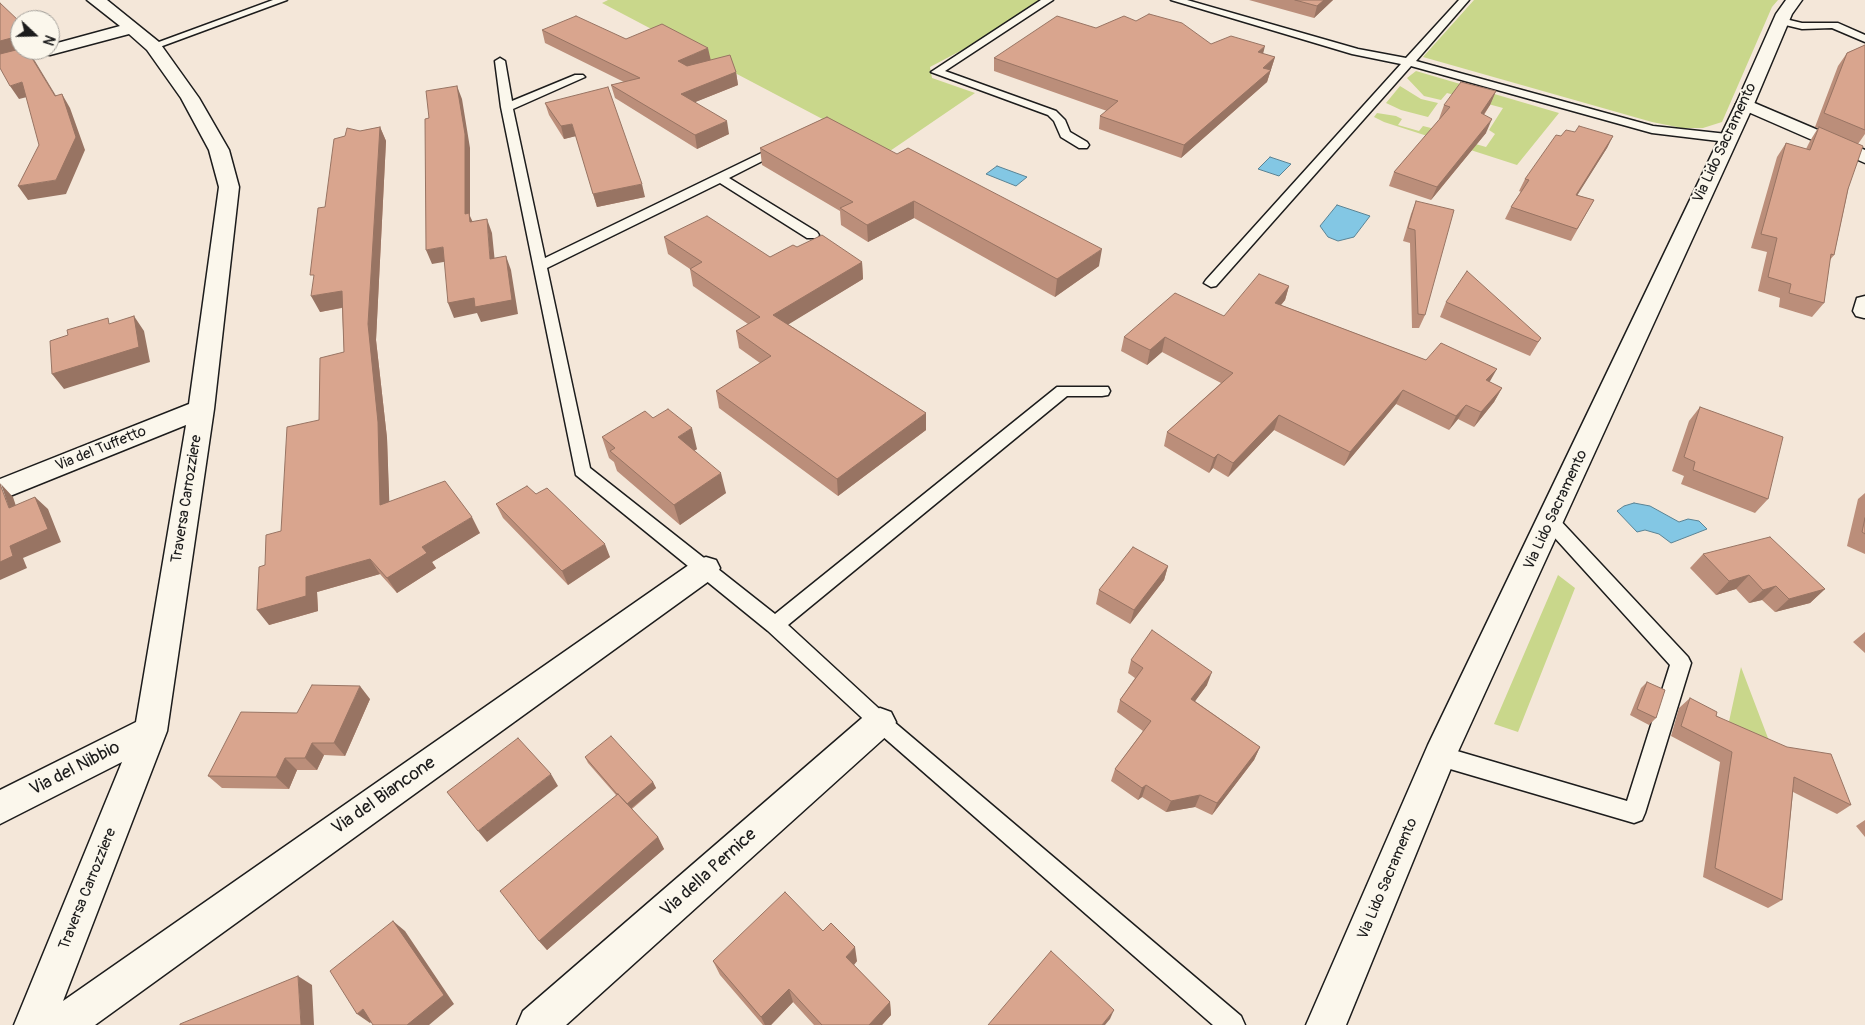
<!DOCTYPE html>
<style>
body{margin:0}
#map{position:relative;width:1865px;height:1025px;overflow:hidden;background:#f4e7d9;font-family:Pangolin,sans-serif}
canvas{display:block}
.north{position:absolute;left:10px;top:10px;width:50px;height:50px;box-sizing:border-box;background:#fbf7ec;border:1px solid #a29f99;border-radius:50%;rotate:111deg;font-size:14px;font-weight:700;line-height:20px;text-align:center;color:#1c1c1c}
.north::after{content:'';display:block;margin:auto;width:18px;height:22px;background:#1c1c1c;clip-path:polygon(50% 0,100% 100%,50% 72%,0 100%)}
</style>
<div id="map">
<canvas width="1865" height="1025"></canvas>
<div class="north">N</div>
</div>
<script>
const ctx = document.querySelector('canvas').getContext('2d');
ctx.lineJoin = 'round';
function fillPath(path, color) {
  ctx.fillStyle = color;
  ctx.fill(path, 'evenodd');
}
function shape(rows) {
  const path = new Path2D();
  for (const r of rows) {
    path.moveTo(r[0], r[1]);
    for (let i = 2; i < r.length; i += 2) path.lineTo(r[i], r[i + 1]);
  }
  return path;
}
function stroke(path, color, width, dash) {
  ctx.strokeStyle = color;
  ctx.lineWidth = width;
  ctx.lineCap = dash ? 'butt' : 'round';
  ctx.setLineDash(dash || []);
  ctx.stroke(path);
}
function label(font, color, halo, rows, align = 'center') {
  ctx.font = font + ' Pangolin,sans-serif';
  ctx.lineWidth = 4;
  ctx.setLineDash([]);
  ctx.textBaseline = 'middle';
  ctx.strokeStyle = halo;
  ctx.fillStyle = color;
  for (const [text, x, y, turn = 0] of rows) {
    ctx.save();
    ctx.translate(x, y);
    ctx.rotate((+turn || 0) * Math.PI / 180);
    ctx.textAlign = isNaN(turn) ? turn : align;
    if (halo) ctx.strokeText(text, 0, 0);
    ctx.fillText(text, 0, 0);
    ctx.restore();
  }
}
fillPath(shape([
 [608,0,1042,0,981,40,930,67,932,78,975,93,887,153,602,3],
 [1474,0,1778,0,1772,7,1722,122,1703,128,1682,128,1652,122,1423,57],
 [1416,71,1559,113,1517,165,1384,122,1374,117,1377,113,1396,116,1402,119,1398,125,1419,131,1423,126,1435,129,1434,132,1486,147,1495,134,1489,130,1503,108,1447,93,1441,100,1424,96,1407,78],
 [1400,86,1421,99,1438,103,1428,117,1401,110,1386,103],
 [1558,575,1575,588,1518,732,1494,724],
 [1741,667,1771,746,1728,726]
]), '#c9d78b');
const water = shape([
 [1270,157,1291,164,1279,176,1258,169,1270,157],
 [997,166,1027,177,1016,186,986,174,997,166],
 [1337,205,1370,216,1354,237,1338,241,1328,237,1320,226,1337,205],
 [1634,503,1650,506,1679,522,1688,519,1699,521,1707,529,1671,543,1659,534,1645,530,1637,532,1617,511,1624,506,1634,503]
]);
fillPath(water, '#83c7e4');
stroke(water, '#5a8394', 1);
const lane = shape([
 [273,0,287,0,157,48,149,48,148,46,273,0],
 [1041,0,1053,0,945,71,1056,111,1065,120,1070,132,1087,142,1089,145,1087,148,1079,148,1061,137,1054,121,1048,115,931,72,1041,0],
 [1171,0,1187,0,1358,49,1406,58,1459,0,1469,0,1416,61,1653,126,1727,134,1733,138,1727,142,1652,133,1411,66,1216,286,1211,287,1204,283,1206,280,1401,64,1352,54,1171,0],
 [1781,18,1802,23,1838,23,1865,35,1865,42,1832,28,1802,29,1777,23,1777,19,1781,18],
 [500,58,505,61,512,101,575,75,583,75,585,77,513,109,545,258,778,145,782,144,788,148,729,178,817,232,819,235,817,238,807,238,720,183,547,268,590,468,775,614,1057,387,1108,387,1110,391,1108,395,1102,396,1067,396,788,625,887,716,1241,1016,1245,1025,1213,1025,873,728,768,631,576,475,501,107,495,61,500,58],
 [1551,515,1557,517,1688,657,1691,663,1645,813,1642,820,1634,823,1440,766,1433,763,1429,756,1433,749,1440,746,1627,801,1670,665,1545,527,1542,522,1545,517,1551,515]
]);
const street = shape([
 [87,0,107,0,159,42,199,98,229,150,239,187,214,409,167,731,63,1001,696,560,706,557,716,560,720,568,716,576,95,1025,14,1025,122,762,0,824,0,790,136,722,186,425,0,500,0,479,189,404,219,187,209,150,181,98,147,50,129,34,50,55,44,54,42,50,50,50,50,45,120,26,87,0],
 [1745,99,1865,150,1865,163,1739,108,1736,104,1739,100,1745,99],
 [1865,296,1865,318,1864,318,1856,316,1853,311,1857,298,1865,296],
 [880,708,891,712,896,722,891,732,566,1025,517,1025,523,1011,869,712,880,708]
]);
const secondary = shape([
 [1786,0,1802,0,1792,14,1754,104,1456,756,1346,1025,1306,1025,1428,745,1736,104,1776,14,1786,0]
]);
stroke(lane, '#1c1c1c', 3);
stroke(street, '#1c1c1c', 3);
stroke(secondary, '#1c1c1c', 3);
fillPath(lane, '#fbf7ec');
fillPath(street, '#fbf7ec');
fillPath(secondary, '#fbf7ec');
fillPath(shape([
 [1249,0,1333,0,1314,18],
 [1136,21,1211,44,1264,54,1275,57,1267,82,1181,158,1099,129,1100,116,1107,111,994,71,994,58,1096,28],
 [542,30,626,39,710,60,736,72,738,85,695,102,729,134,697,149,615,98,611,85,624,82,545,43],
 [1865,45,1865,134,1858,144,1834,255,1830,260,1824,303,1812,317,1779,307,1780,298,1758,291,1767,252,1751,248,1777,157,1786,143,1806,149,1810,141,1818,128,1815,127,1838,66,1847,53],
 [1496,91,1490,105,1484,115,1486,133,1431,200,1389,186,1394,172,1440,119,1439,119,1444,105],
 [545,103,645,197,597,207,576,136,564,139,549,115],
 [827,117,1099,266,1055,297,914,218,868,242,841,225,840,211,762,165,760,148],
 [380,127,386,141,376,340,387,438,389,502,480,533,432,562,436,568,397,593,380,574,317,592,318,611,269,625,265,565,281,531,319,420,344,352,342,308,320,312,325,207,360,131],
 [1575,132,1613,136,1607,148,1577,195,1594,200,1571,241,1505,219,1511,207,1521,192,1519,191,1525,179],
 [1416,201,1425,315,1419,328,1412,328,1410,243,1403,241,1411,214],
 [664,237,770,257,797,247,862,262,863,279,788,324,926,413,926,430,838,496,719,408,716,391,760,363,739,348,736,331,748,324,693,286,690,269,668,254],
 [1289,286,1285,300,1281,305,1426,360,1490,382,1502,388,1494,402,1474,427,1458,419,1449,430,1396,404,1344,466,1274,430,1228,477,1213,468,1209,473,1164,446,1167,432,1221,383,1162,352,1147,365,1121,351,1124,337,1224,316],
 [1446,302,1541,338,1530,356,1440,317],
 [1700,407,1768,499,1755,513,1681,484,1684,476,1672,471,1689,421],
 [602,437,697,449,694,451,726,493,680,525,617,471,614,462,609,458],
 [1865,493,1865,554,1847,546,1858,499],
 [496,504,610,557,568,585,503,518],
 [1703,554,1825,589,1810,603,1775,612,1762,600,1749,603,1736,589,1716,595,1690,568],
 [1168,566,1164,580,1130,624,1096,604,1099,590],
 [1865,632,1865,653,1853,642],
 [1131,660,1207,685,1195,701,1260,747,1254,760,1212,815,1195,807,1166,812,1142,797,1138,800,1111,781,1115,769,1143,731,1117,712,1120,700,1135,678,1128,673],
 [1647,682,1656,718,1649,725,1630,715,1641,688],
 [1690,698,1851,805,1837,814,1793,792,1782,900,1768,908,1703,877,1720,762,1671,736,1679,708],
 [370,699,345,756,324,755,317,770,297,770,289,789,222,788,208,776,297,713],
 [585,757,653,782,656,788,632,809,658,837,664,849,547,950,539,941,616,795,588,763],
 [1865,820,1865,837,1856,826],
 [823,931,857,961,854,965,890,1002,891,1015,882,1025,814,1025,793,1002,771,1025,763,1025,720,975,713,961]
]), '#bb8e7a');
fillPath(shape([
 [1324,0,1333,0,1314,18,1317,6],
 [20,27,20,50,0,56,0,41,14,29],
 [1265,46,1262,58,1258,52],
 [708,48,711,61,681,74,678,61],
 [27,50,35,61,64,109,55,96],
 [1275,57,1267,82,1181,158,1184,145],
 [736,72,738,85,683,107,681,94],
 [22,82,31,96,19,99,10,86],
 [457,86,462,99,470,148,470,216,475,227,470,228,465,214],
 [1496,91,1490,105,1475,127,1481,113],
 [62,94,70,108,85,150,66,194,28,200,18,186,56,180],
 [1492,119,1486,133,1431,200,1437,187],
 [727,121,729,134,697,149,695,135],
 [572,124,576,136,564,139,561,126],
 [380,127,386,141,376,340,387,438,390,520,380,505,368,324],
 [1613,136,1607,148,1570,207,1576,195],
 [642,184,645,197,597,207,593,194],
 [914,201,914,218,868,242,867,225],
 [487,219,492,233,496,273,490,259],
 [443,247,449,261,432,264,426,250],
 [1102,249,1099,266,1055,297,1057,279],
 [506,256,511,270,518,314,481,322,477,313,454,318,448,303],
 [862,262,863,279,776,332,773,315],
 [1289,286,1285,300,1271,317,1275,303],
 [342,291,350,306,320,312,311,296],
 [134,316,144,331,150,362,64,389,52,374],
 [1165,337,1162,352,1147,365,1150,350],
 [1497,369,1489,383,1486,380],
 [1502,388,1494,402,1474,427,1481,412],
 [1403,390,1396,404,1344,466,1350,452],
 [1466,405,1458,419,1449,430,1456,416],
 [926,413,926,430,838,496,837,479],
 [1279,415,1274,430,1228,477,1233,463],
 [692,428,697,449,683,458,678,437],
 [1218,454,1213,468,1209,473,1214,458],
 [721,473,726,493,680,525,674,505],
 [1,484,13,497,21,521,9,508],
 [35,497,48,509,61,542,23,558,27,568,0,580,0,562,10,546],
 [472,517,480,533,432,562,436,568,397,593,387,578,422,547],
 [605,544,610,557,568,585,562,571],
 [370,559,380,574,317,592,318,611,269,625,257,610,306,577],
 [1168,566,1164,580,1130,624,1134,610],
 [1749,575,1736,589,1716,595,1729,581],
 [1776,586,1762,600,1749,603,1763,590],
 [1825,589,1810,603,1775,612,1789,599],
 [1212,672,1207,685,1187,712,1191,699],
 [360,686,370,699,345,756,334,743],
 [312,743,324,755,317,770,305,758],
 [1260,747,1254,760,1212,815,1217,803],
 [285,758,297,770,289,789,276,777],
 [551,774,558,786,487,842,478,831],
 [653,782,656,788,629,810,626,804],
 [1146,785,1142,797,1138,800,1142,788],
 [1200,795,1195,807,1166,812,1171,801],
 [658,837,664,849,547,950,539,941],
 [393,921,405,931,454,1004,429,1025,407,1025],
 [855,947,857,961,849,971,846,957],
 [298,976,312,985,314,1025,301,1025],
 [789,989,793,1002,771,1025,765,1025,761,1017],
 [890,1002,891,1015,882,1025,869,1025],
 [363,1009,376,1018,370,1023,357,1014],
 [1114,1010,1110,1019,1105,1025,1102,1025]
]), '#987463');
const building = shape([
 [1295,0,1324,0,1317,6,1295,0],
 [0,3,20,22,20,27,14,29,19,36,0,41,0,3],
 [1149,14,1182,23,1211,44,1231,36,1265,46,1258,52,1275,57,1263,68,1271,70,1184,145,1100,116,1118,101,994,58,1057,16,1096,28,1124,16,1136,21,1149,14],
 [576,16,626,39,662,24,708,48,678,61,687,66,730,55,736,72,681,94,727,121,695,135,611,85,640,78,542,30,576,16],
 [1865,45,1865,130,1824,113,1847,53,1865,45],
 [20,49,20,50,27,50,55,96,62,94,76,137,56,180,18,186,39,145,22,82,10,86,0,68,0,54,20,49],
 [1461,82,1496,91,1481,113,1492,119,1437,187,1394,172,1450,107,1444,105,1461,82],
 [457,86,465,134,465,214,469,213,470,222,487,219,490,259,506,256,512,300,475,307,474,298,448,303,443,247,426,250,425,119,429,118,426,91,457,86],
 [608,87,642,184,593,194,572,124,561,126,545,103,608,87],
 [827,117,897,154,908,148,1102,249,1057,279,914,201,867,225,840,208,853,202,760,148,827,117],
 [1579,126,1613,136,1576,195,1594,200,1577,229,1511,207,1529,180,1525,179,1556,135,1561,136,1566,130,1575,132,1579,126],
 [380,127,368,324,378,422,380,505,445,481,472,517,422,547,427,553,387,578,370,559,306,577,306,596,257,610,259,567,265,565,266,535,281,531,287,427,319,420,320,358,344,352,342,291,311,296,314,275,310,275,318,208,325,207,334,139,345,136,347,128,360,131,380,127],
 [1819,127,1863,146,1848,189,1834,255,1831,254,1824,303,1789,293,1791,284,1768,277,1777,238,1761,234,1786,143,1810,150,1819,127],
 [1416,201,1454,210,1425,315,1418,314,1415,230,1408,228,1416,201],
 [707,216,770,257,793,245,797,247,822,235,862,262,773,315,926,413,837,479,716,391,771,356,736,331,760,317,690,269,702,262,664,237,707,216],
 [1467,271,1541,338,1538,342,1446,302,1467,271],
 [1259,274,1289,286,1275,303,1426,360,1441,343,1497,369,1486,380,1502,388,1481,412,1466,405,1456,416,1403,390,1350,452,1279,415,1233,463,1218,454,1214,458,1167,432,1233,373,1165,337,1150,350,1124,337,1175,293,1224,316,1259,274],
 [134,316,139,347,52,374,50,341,68,335,67,330,108,318,109,324,134,316],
 [1700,407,1783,437,1768,499,1693,470,1695,462,1684,457,1700,407],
 [668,409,692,428,678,437,721,473,674,505,610,451,615,448,602,437,645,411,653,418,668,409],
 [0,484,9,508,35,497,48,529,10,546,13,556,0,562,0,484],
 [527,486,536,494,547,488,605,544,562,571,496,504,527,486],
 [1865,518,1865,534,1862,532,1865,518],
 [1770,537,1825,589,1789,599,1776,586,1763,590,1749,575,1729,581,1703,554,1770,537],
 [1133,547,1168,566,1134,610,1099,590,1133,547],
 [1152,630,1212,672,1191,699,1260,747,1217,803,1200,795,1171,801,1146,785,1142,788,1115,769,1151,721,1120,700,1143,668,1131,660,1152,630],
 [1647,682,1665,690,1656,718,1637,709,1647,682],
 [312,685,360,686,334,743,312,743,305,758,285,758,276,777,208,776,241,712,297,713,312,685],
 [1690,698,1717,712,1716,716,1787,747,1831,754,1851,805,1794,777,1782,900,1715,868,1732,752,1681,726,1690,698],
 [611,736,653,782,627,804,618,794,617,794,585,757,611,736],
 [518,738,551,774,478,831,447,792,518,738],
 [618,794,658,837,539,941,500,891,618,794],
 [785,892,823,931,831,923,855,947,846,957,890,1002,869,1025,822,1025,789,989,761,1017,713,961,785,892],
 [393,921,444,995,407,1025,373,1025,363,1009,357,1014,330,971,393,921],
 [1051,951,1114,1010,1102,1025,988,1025,1051,951],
 [298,976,301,1025,180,1025,180,1024,298,976]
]);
fillPath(building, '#d9a58e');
stroke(building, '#987463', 1);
label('15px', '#1c1c1c', '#fbf7ec', [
 ["Via Lido Sacramento",1725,143,-65],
 ["Via del Tuffetto",101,449,-22],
 ["Traversa Carrozziere",187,499,-81],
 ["Via Lido Sacramento",1556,510,-65],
 ["Via Lido Sacramento",1388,879,-67],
 ["Traversa Carrozziere",88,889,-68]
]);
label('18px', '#1c1c1c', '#fbf7ec', [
 ["Via del Nibbio",75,769,-27],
 ["Via del Biancone",384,796,-35],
 ["Via della Pernice",709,873,-42]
]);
</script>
